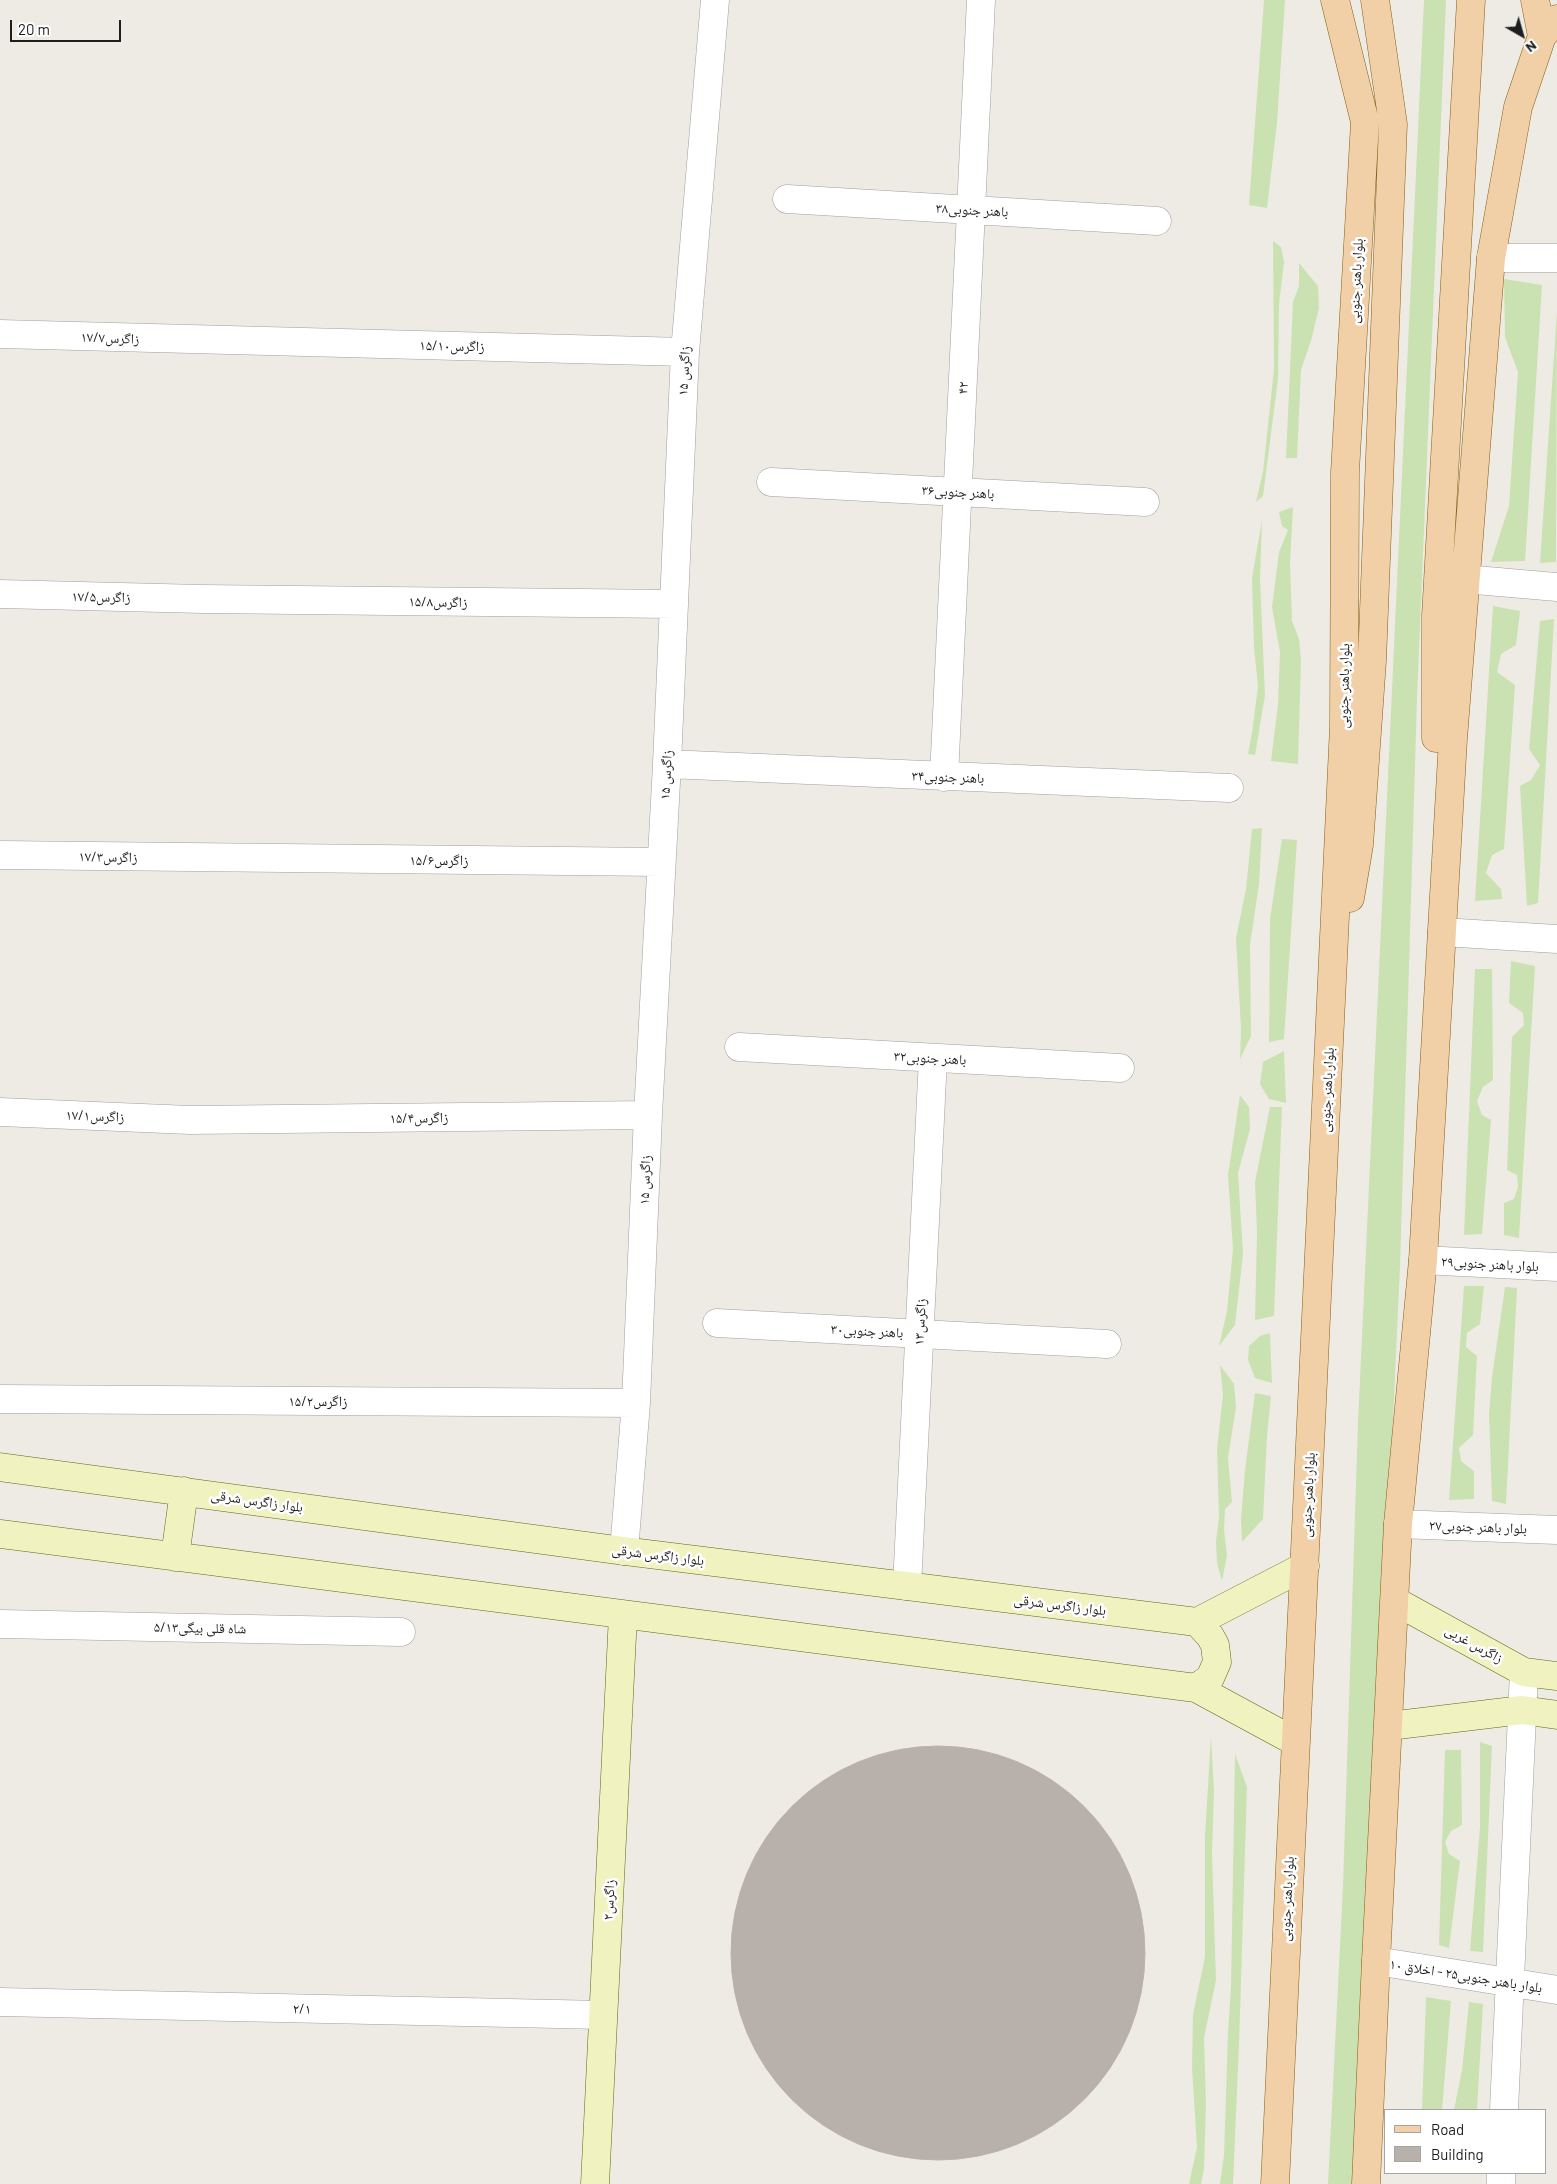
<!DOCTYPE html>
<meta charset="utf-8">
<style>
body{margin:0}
#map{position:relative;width:1557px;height:2184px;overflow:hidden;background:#eeebe5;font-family:Barlow,sans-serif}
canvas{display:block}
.legend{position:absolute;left:1384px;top:2109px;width:162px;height:65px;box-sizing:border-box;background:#fff;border:1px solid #a5a5a5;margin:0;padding:6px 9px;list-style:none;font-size:15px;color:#1e1e1e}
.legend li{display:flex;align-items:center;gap:10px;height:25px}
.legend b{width:25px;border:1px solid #a5a5a5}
.north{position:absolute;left:1497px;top:10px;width:50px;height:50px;-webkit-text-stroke:4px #fff;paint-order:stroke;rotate:142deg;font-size:14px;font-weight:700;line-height:20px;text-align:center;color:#1e1e1e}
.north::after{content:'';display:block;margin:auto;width:18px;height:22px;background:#1e1e1e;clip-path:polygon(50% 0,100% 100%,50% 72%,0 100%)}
.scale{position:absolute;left:10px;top:20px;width:111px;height:22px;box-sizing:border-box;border:2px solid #1e1e1e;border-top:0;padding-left:6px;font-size:15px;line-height:18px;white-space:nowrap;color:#1e1e1e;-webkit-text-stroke:4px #fff;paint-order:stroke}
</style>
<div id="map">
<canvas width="1557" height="2184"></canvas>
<ul class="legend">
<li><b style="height:6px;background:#f1d0a7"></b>Road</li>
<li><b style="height:14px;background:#b7b0ab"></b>Building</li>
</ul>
<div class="north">N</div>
<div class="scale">20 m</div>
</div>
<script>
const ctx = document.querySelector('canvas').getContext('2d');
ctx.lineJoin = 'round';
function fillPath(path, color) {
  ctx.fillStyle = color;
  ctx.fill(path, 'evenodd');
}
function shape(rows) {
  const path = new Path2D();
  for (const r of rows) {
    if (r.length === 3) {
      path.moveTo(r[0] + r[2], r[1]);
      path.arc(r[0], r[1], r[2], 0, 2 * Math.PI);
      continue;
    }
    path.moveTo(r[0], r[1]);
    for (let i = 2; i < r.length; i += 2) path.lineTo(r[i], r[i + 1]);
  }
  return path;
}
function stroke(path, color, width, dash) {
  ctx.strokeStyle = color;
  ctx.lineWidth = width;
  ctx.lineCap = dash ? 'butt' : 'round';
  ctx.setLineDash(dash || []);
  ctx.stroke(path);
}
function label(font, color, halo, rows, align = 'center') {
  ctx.font = font + ' Barlow,"Noto Naskh Arabic",sans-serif';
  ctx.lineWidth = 5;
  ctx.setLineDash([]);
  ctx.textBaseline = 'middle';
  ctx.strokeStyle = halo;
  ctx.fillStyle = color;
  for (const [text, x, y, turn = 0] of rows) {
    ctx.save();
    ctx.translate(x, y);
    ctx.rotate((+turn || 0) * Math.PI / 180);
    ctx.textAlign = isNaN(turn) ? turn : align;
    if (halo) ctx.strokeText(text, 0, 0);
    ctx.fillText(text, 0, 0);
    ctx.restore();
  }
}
fillPath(shape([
 [1264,0,1285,0,1277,123,1267,208,1249,205],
 [1424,0,1446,0,1417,698,1400,1267,1358,2184,1328,2184,1343,1886,1358,1422],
 [1273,241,1281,247,1284,262,1279,304,1278,379,1263,496,1256,502,1263,472,1274,369],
 [1299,263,1318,286,1319,308,1311,341,1301,370,1297,458,1286,458,1293,302,1299,286],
 [1504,279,1542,285,1525,561,1491,562,1509,506,1518,372,1505,337],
 [1557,311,1556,562,1540,563],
 [1293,507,1290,563,1292,621,1299,639,1301,660,1298,764,1271,761,1278,705,1280,652,1272,607,1279,552,1288,530,1282,526,1279,512],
 [1262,520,1260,579,1265,695,1255,755,1248,754,1252,733,1258,686,1254,648,1252,578],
 [1493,606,1520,611,1516,645,1501,654,1497,672,1515,685,1504,849,1492,855,1486,873,1501,889,1502,899,1475,901],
 [1554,619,1538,903,1527,906,1520,786,1531,780,1540,765,1529,749,1540,621],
 [1262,828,1259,884,1250,945,1251,1036,1240,1059,1241,1029,1236,938,1246,889,1252,829],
 [1282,839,1297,840,1284,1039,1269,1042,1270,919],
 [1511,961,1535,966,1519,1238,1504,1235,1504,1203,1514,1199,1518,1187,1517,1175,1507,1170,1512,1037,1524,1025,1523,1013,1509,1003],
 [1475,969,1492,969,1493,1080,1483,1087,1477,1101,1482,1115,1491,1120,1482,1234,1464,1235],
 [1284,1051,1286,1103,1269,1099,1260,1084,1263,1062],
 [1240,1095,1249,1107,1250,1129,1238,1173,1243,1254,1235,1325,1219,1346,1227,1311,1233,1249,1228,1175],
 [1270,1107,1282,1107,1274,1316,1255,1320,1257,1233,1255,1182],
 [1464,1286,1484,1286,1480,1324,1467,1333,1466,1347,1477,1356,1473,1435,1459,1448,1461,1461,1474,1471,1474,1499,1449,1500],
 [1505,1287,1517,1288,1506,1504,1492,1501,1489,1414,1492,1377],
 [1270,1333,1272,1383,1255,1378,1248,1360,1249,1346,1260,1336],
 [1220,1365,1234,1384,1236,1407,1228,1458,1232,1502,1225,1509,1224,1530,1227,1555,1222,1581,1217,1563,1216,1541,1219,1518,1217,1449,1223,1395],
 [1255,1393,1271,1396,1267,1436,1263,1519,1242,1542,1241,1519,1245,1470],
 [1211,1736,1214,1792,1212,1853,1216,1980,1204,2038,1206,2103,1204,2169,1201,2184,1189,2184,1197,2147,1192,2068,1193,2014,1205,1957,1205,1836],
 [1480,1742,1492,1746,1483,1952,1470,1951,1480,1827],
 [1445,1750,1461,1750,1462,1825,1451,1831,1445,1842,1449,1854,1460,1861,1449,1948,1439,1945],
 [1235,1754,1247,1787,1239,2045,1233,2184,1220,2184,1224,2155,1228,2032,1231,1986],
 [1426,1997,1451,2001,1442,2110,1422,2110],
 [1469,2002,1483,2004,1477,2110,1454,2110,1462,2070]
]), '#cae2b1');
const building = shape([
 [938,1953,207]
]);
fillPath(building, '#b7b0ab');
stroke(building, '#beb2a9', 1);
const street = shape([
 [787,199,1157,221],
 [1491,258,1557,258],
 [0,334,685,352],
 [771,482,1145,502],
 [1464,579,1557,587],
 [0,594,202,599,674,604],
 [667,764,1229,788],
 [944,777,981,0],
 [0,855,661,862],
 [1442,932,1557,939],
 [739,1047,1120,1068],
 [0,1112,190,1120,648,1115],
 [1423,1260,1557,1267],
 [717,1323,1107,1344],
 [0,1399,636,1403],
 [1398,1524,1557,1530],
 [624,1551,636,1403,648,1115,667,764,685,352,715,0],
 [907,1586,933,1058],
 [0,1624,401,1632],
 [1376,1961,1557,1990],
 [0,2002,603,2015],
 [1504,2110,1524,1672],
 [1501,2184,1501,2173]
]);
const secondary = shape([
 [0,1467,624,1551,1197,1622,1305,1566],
 [0,1534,1196,1688,1294,1741],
 [175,1557,184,1491],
 [1395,1601,1524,1672,1557,1676],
 [1196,1688,1210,1678,1217,1662,1215,1645,1210,1636,1197,1622],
 [1389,1726,1522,1710,1557,1715],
 [595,2184,623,1615]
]);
const primary = shape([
 [1535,0,1542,36],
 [1436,738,1436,616,1471,0],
 [1350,898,1359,845,1372,661,1393,124,1375,0],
 [1275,2184,1344,726,1345,472,1365,122,1335,0],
 [1366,2184,1376,1961,1398,1524,1423,1260,1453,739,1491,258,1518,107,1542,36,1557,19]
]);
stroke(street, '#9f9f9f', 29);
stroke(secondary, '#606812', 29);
stroke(primary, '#865e12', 29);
stroke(street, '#fff', 28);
stroke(secondary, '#f0f2bf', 28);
stroke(primary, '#f1d0a7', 28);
label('14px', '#1e1e1e', '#fff', [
 ["باهنر جنوبی۳۸",972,210,3],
 ["بلوار باهنر جنوبی",1356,281,-87],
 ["زاگرس۱۷/۷",110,338,2],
 ["زاگرس۱۵/۱۰",452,346,1],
 ["زاگرس ۱۵",684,371,-87],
 ["۴۲",963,388,-87],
 ["باهنر جنوبی۳۶",958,492,3],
 ["زاگرس۱۷/۵",101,597,1],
 ["زاگرس۱۵/۸",438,602,1],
 ["بلوار باهنر جنوبی",1344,686,-89],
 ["زاگرس ۱۵",666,775,-87],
 ["باهنر جنوبی۳۴",948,777,2],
 ["زاگرس۱۷/۳",108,857,1],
 ["زاگرس۱۵/۶",439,860],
 ["باهنر جنوبی۳۲",930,1058,3],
 ["بلوار باهنر جنوبی",1327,1090,-87],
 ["زاگرس۱۷/۱",95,1116,2],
 ["زاگرس۱۵/۴",419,1118,-1],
 ["زاگرس ۱۵",645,1180,-88],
 ["بلوار باهنر جنوبی۲۹",1490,1264,3],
 ["زاگرس۱۳",920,1322,-87],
 ["باهنر جنوبی۳۰",867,1331,3],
 ["زاگرس۱۵/۲",318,1401],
 ["بلوار باهنر جنوبی",1308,1495,-87],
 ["بلوار زاگرس شرقی",257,1501,8],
 ["بلوار باهنر جنوبی۲۷",1478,1527,2],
 ["بلوار زاگرس شرقی",658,1555,7],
 ["بلوار زاگرس شرقی",1060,1605,7],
 ["شاه قلی بیگی۵/۱۳",200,1628,1],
 ["زاگرس غربی",1474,1644,29],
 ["بلوار باهنر جنوبی",1287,1899,-87],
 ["زاگرس۲",609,1900,-87],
 ["بلوار باهنر جنوبی۲۵ - اخلاق ۱۰",1466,1976,9],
 ["۲/۱",302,2009,1]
]);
</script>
